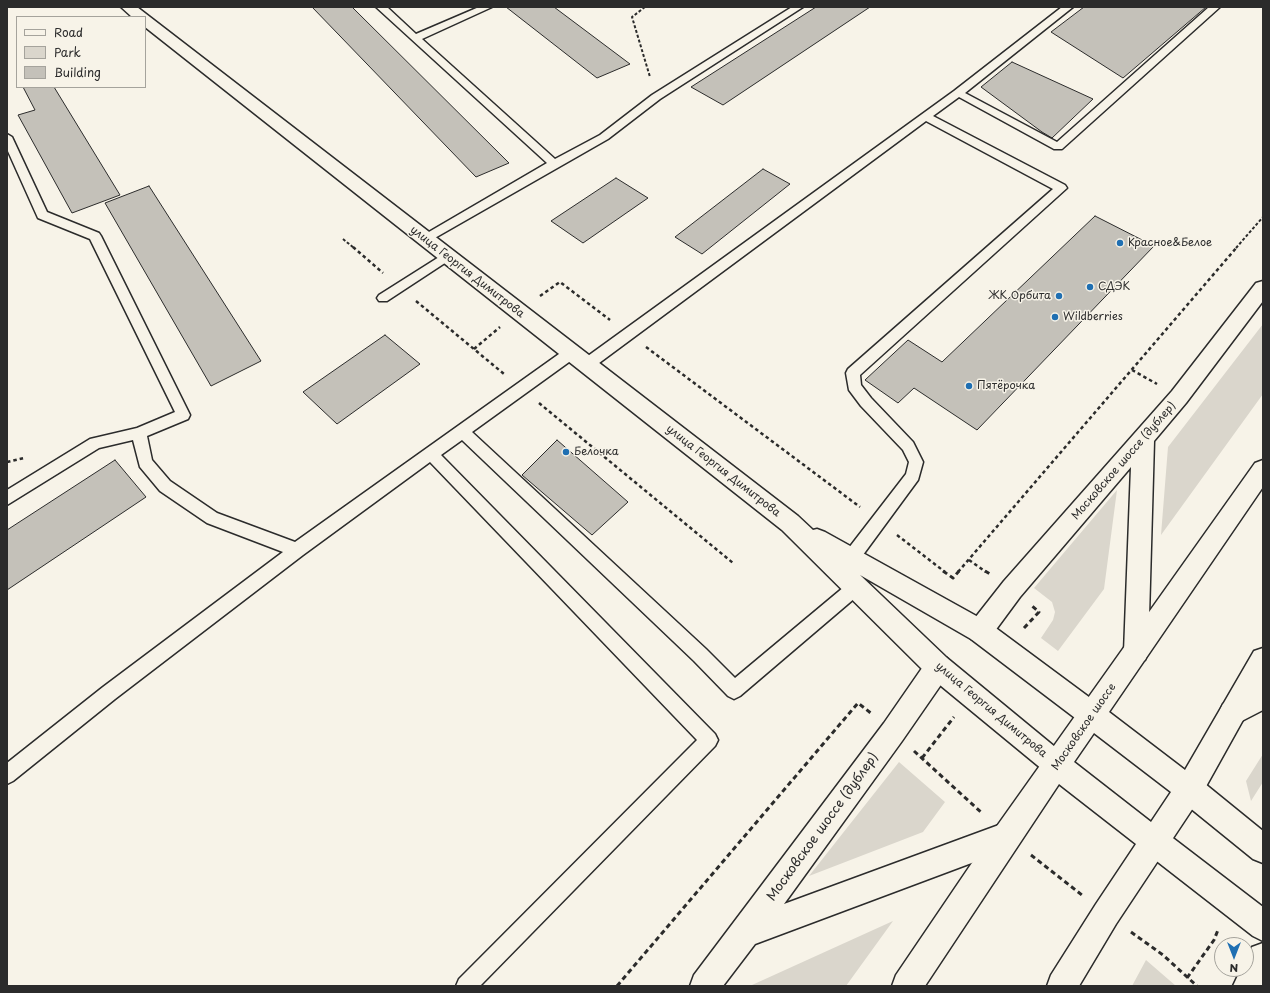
<!DOCTYPE html>
<meta charset="utf-8">
<style>
body{margin:0}
#map{position:relative;width:1270px;height:993px;overflow:hidden;background:#f7f3e8;font-family:"Playpen Sans",sans-serif}
canvas{display:block}
.frame{position:absolute;inset:0;border:8px solid #2b2b2b;pointer-events:none}
.legend{position:absolute;left:16px;top:16px;width:130px;height:72px;box-sizing:border-box;background:#f7f3e8;border:1px solid #a5a39c;margin:0;padding:5px 7px;list-style:none;font-size:12px;color:#2b2b2b}
.legend li{display:flex;align-items:center;gap:8px;height:20px}
.legend b{width:20px;border:1px solid #a5a39c}
.north{position:absolute;left:1214px;top:937px;width:40px;height:40px;box-sizing:border-box;background:#f7f3e8;border:1px solid #a5a39c;border-radius:50%;rotate:180deg;font-size:11px;font-weight:700;line-height:16px;text-align:center;color:#2b2b2b}
.north::after{content:'';display:block;margin:auto;width:14px;height:18px;background:#1f6fb2;clip-path:polygon(50% 0,100% 100%,50% 72%,0 100%)}
</style>
<div id="map">
<canvas width="1270" height="993"></canvas>
<div class="frame"></div>
<ul class="legend">
<li><b style="height:5px;background:#f7f3e8"></b>Road</li>
<li><b style="height:11px;background:#dad6cc"></b>Park</li>
<li><b style="height:11px;background:#c4c1b9"></b>Building</li>
</ul>
<div class="north">N</div>
</div>
<script>
const ctx = document.querySelector('canvas').getContext('2d');
ctx.lineJoin = 'round';
function fillPath(path, color) {
  ctx.fillStyle = color;
  ctx.fill(path, 'evenodd');
}
function shape(rows) {
  const path = new Path2D();
  for (const r of rows) {
    path.moveTo(r[0], r[1]);
    for (let i = 2; i < r.length; i += 2) path.lineTo(r[i], r[i + 1]);
  }
  return path;
}
function stroke(path, color, width, dash) {
  ctx.strokeStyle = color;
  ctx.lineWidth = width;
  ctx.lineCap = dash ? 'butt' : 'round';
  ctx.setLineDash(dash || []);
  ctx.stroke(path);
}
function label(font, color, halo, rows, align = 'center') {
  ctx.font = font + ' "Playpen Sans",sans-serif';
  ctx.lineWidth = 3;
  ctx.setLineDash([]);
  ctx.textBaseline = 'middle';
  ctx.strokeStyle = halo;
  ctx.fillStyle = color;
  for (const [text, x, y, turn = 0] of rows) {
    ctx.save();
    ctx.translate(x, y);
    ctx.rotate((+turn || 0) * Math.PI / 180);
    ctx.textAlign = isNaN(turn) ? turn : align;
    if (halo) ctx.strokeText(text, 0, 0);
    ctx.fillText(text, 0, 0);
    ctx.restore();
  }
}
fillPath(shape([
 [1263,324,1263,394,1161,535,1168,447],
 [1117,490,1104,589,1058,651,1041,638,1053,620,1055,612,1052,602,1034,588],
 [1263,754,1263,782,1251,801,1246,781],
 [899,762,945,802,923,832,809,876],
 [893,921,846,986,750,986,752,985],
 [1146,960,1176,986,1132,986]
]), '#dad6cc');
const building = shape([
 [312,7,352,7,509,163,476,177,312,7],
 [506,7,554,7,630,64,597,78,506,7],
 [816,7,870,7,723,105,691,87,816,7],
 [1084,7,1206,7,1123,78,1051,32,1084,7],
 [1012,62,1093,99,1052,138,1042,132,981,87,1012,62],
 [23,87,54,87,120,195,72,213,18,115,35,110,23,87],
 [763,169,790,184,702,254,675,237,763,169],
 [616,178,648,198,583,243,551,221,616,178],
 [149,186,261,361,211,386,105,203,149,186],
 [1095,216,1154,246,977,430,914,388,898,403,865,380,908,340,942,362,1095,216],
 [385,335,420,364,337,424,303,392,385,335],
 [557,440,628,502,592,535,522,475,557,440],
 [115,460,146,497,7,590,7,530,115,460]
]);
fillPath(building, '#c4c1b9');
stroke(building, '#2b2b2b', 1);
const lane = shape([
 [376,7,387,7,416,34,479,7,492,7,422,39,555,159,600,135,652,95,792,7,803,7,660,99,608,139,426,243,422,242,420,239,422,236,547,163,376,7],
 [1062,7,1073,7,965,93,1057,142,1209,7,1220,7,1062,149,1054,149,959,97,933,116,1065,185,1067,188,860,375,861,385,871,398,913,442,923,462,918,480,857,563,851,565,845,563,843,558,845,553,906,474,909,462,903,450,861,406,849,390,846,373,848,369,1053,189,926,121,591,369,586,370,581,369,579,365,581,361,954,91,1062,7],
 [7,134,12,137,47,212,99,233,101,236,190,415,188,419,147,436,152,460,170,481,217,513,295,542,566,349,571,348,576,349,578,353,576,357,472,432,706,649,735,678,850,582,856,580,862,582,864,587,862,592,740,696,734,699,728,696,694,661,462,440,441,455,715,734,718,740,715,746,480,986,456,986,459,979,697,740,430,462,303,555,115,699,13,781,7,784,7,763,103,687,283,552,207,523,160,491,140,467,133,440,99,448,7,505,7,490,90,439,137,428,175,412,90,239,38,218,7,149,7,134],
 [447,252,451,253,453,256,451,259,387,301,379,301,377,298,379,295,447,252]
]);
const street = shape([
 [1263,281,1263,301,1186,403,1154,441,1148,652,1145,660,1136,664,1127,660,1124,652,1131,467,1020,597,989,639,980,643,971,639,968,631,971,623,1004,581,1172,391,1256,283,1263,281],
 [938,655,947,658,950,667,947,676,902,741,784,904,1007,822,1017,826,1021,836,1017,846,755,944,723,986,690,986,694,975,884,723,929,658,938,655],
 [1263,683,1263,710,1232,726,1223,722,1219,713,1223,704,1263,683],
 [1263,943,1263,986,1233,986,1241,969,1246,969,1246,959,1252,947,1263,943]
]);
const secondary = shape([
 [121,7,137,7,798,516,813,530,817,529,825,532,989,623,1101,706,1105,715,1101,724,1092,728,1083,724,971,639,860,575,947,658,1066,756,1070,765,1066,774,1057,778,1048,774,929,676,782,530,145,27,145,17,132,17,121,7],
 [1189,776,1199,779,1263,831,1263,863,1253,859,1179,799,1176,789,1179,779,1189,776],
 [1155,828,1165,832,1263,907,1263,941,1253,936,1145,852,1141,842,1145,832,1155,828]
]);
const primary = shape([
 [1263,460,1263,487,1109,712,1185,770,1254,651,1263,648,1263,684,1199,799,1116,924,1079,986,1047,986,1051,975,1096,904,1136,844,1059,784,925,986,892,986,896,975,997,826,1255,463,1263,460],
 [1094,733,1171,792,1151,822,1074,762,1094,733]
]);
stroke(lane, '#2b2b2b', 3);
stroke(street, '#2b2b2b', 3);
stroke(secondary, '#2b2b2b', 3);
stroke(primary, '#2b2b2b', 3);
stroke(shape([
 [645,7,632,17,650,77],
 [343,239,354,248],
 [1236,248,1263,217]
]), '#2b2b2b', 2, [3, 2]);
stroke(shape([
 [353,247,383,273],
 [540,296,560,282,610,320],
 [416,301,504,374],
 [646,347,860,507],
 [474,349,500,327],
 [1132,370,1157,384],
 [539,403,733,563],
 [7,462,24,458],
 [897,535,945,572],
 [969,560,986,572],
 [958,572,1237,247]
]), '#2b2b2b', 2.5, [3.5, 3]);
stroke(shape([
 [943,571,953,578,959,571],
 [985,571,990,574],
 [1024,628,1039,612,1032,606],
 [914,751,983,814],
 [922,758,954,717],
 [1031,855,1082,895],
 [1131,932,1163,955,1197,986],
 [1187,978,1214,940,1218,930],
 [617,986,858,703,872,714]
]), '#2b2b2b', 3, [5, 3.5]);
fillPath(lane, '#f7f3e8');
fillPath(street, '#f7f3e8');
fillPath(secondary, '#f7f3e8');
fillPath(primary, '#f7f3e8');
for (const [x, y, r, color] of [
 [1120,243,4,"#1f6fb2"],
 [1090,287,4,"#1f6fb2"],
 [1059,296,4,"#1f6fb2"],
 [1055,317,4,"#1f6fb2"],
 [969,386,4,"#1f6fb2"],
 [566,452,4,"#1f6fb2"]
]) {
  const dot = new Path2D();
  dot.arc(x, y, r, 0, 2 * Math.PI);
  ctx.fillStyle = color;
  ctx.fill(dot);
  stroke(dot, '#f7f3e8', 1.5);
}
label('11px', '#2b2b2b', '#f7f3e8', [
 ["Красное&Белое",1128,243],
 ["СДЭК",1098,287],
 ["ЖК Орбита",1051,296,"right"],
 ["Wildberries",1063,317],
 ["Пятёрочка",977,386],
 ["Белочка",574,452]
], 'left');
label('11px', '#2b2b2b', '#f7f3e8', [
 ["улица Георгия Димитрова",467,272,38],
 ["Московское шоссе (дублер)",1124,461,-49],
 ["улица Георгия Димитрова",723,471,38],
 ["улица Георгия Димитрова",991,710,40],
 ["Московское шоссе",1084,727,-55]
]);
label('13px', '#2b2b2b', '#f7f3e8', [
 ["Московское шоссе (дублер)",823,827,-54]
]);
</script>
